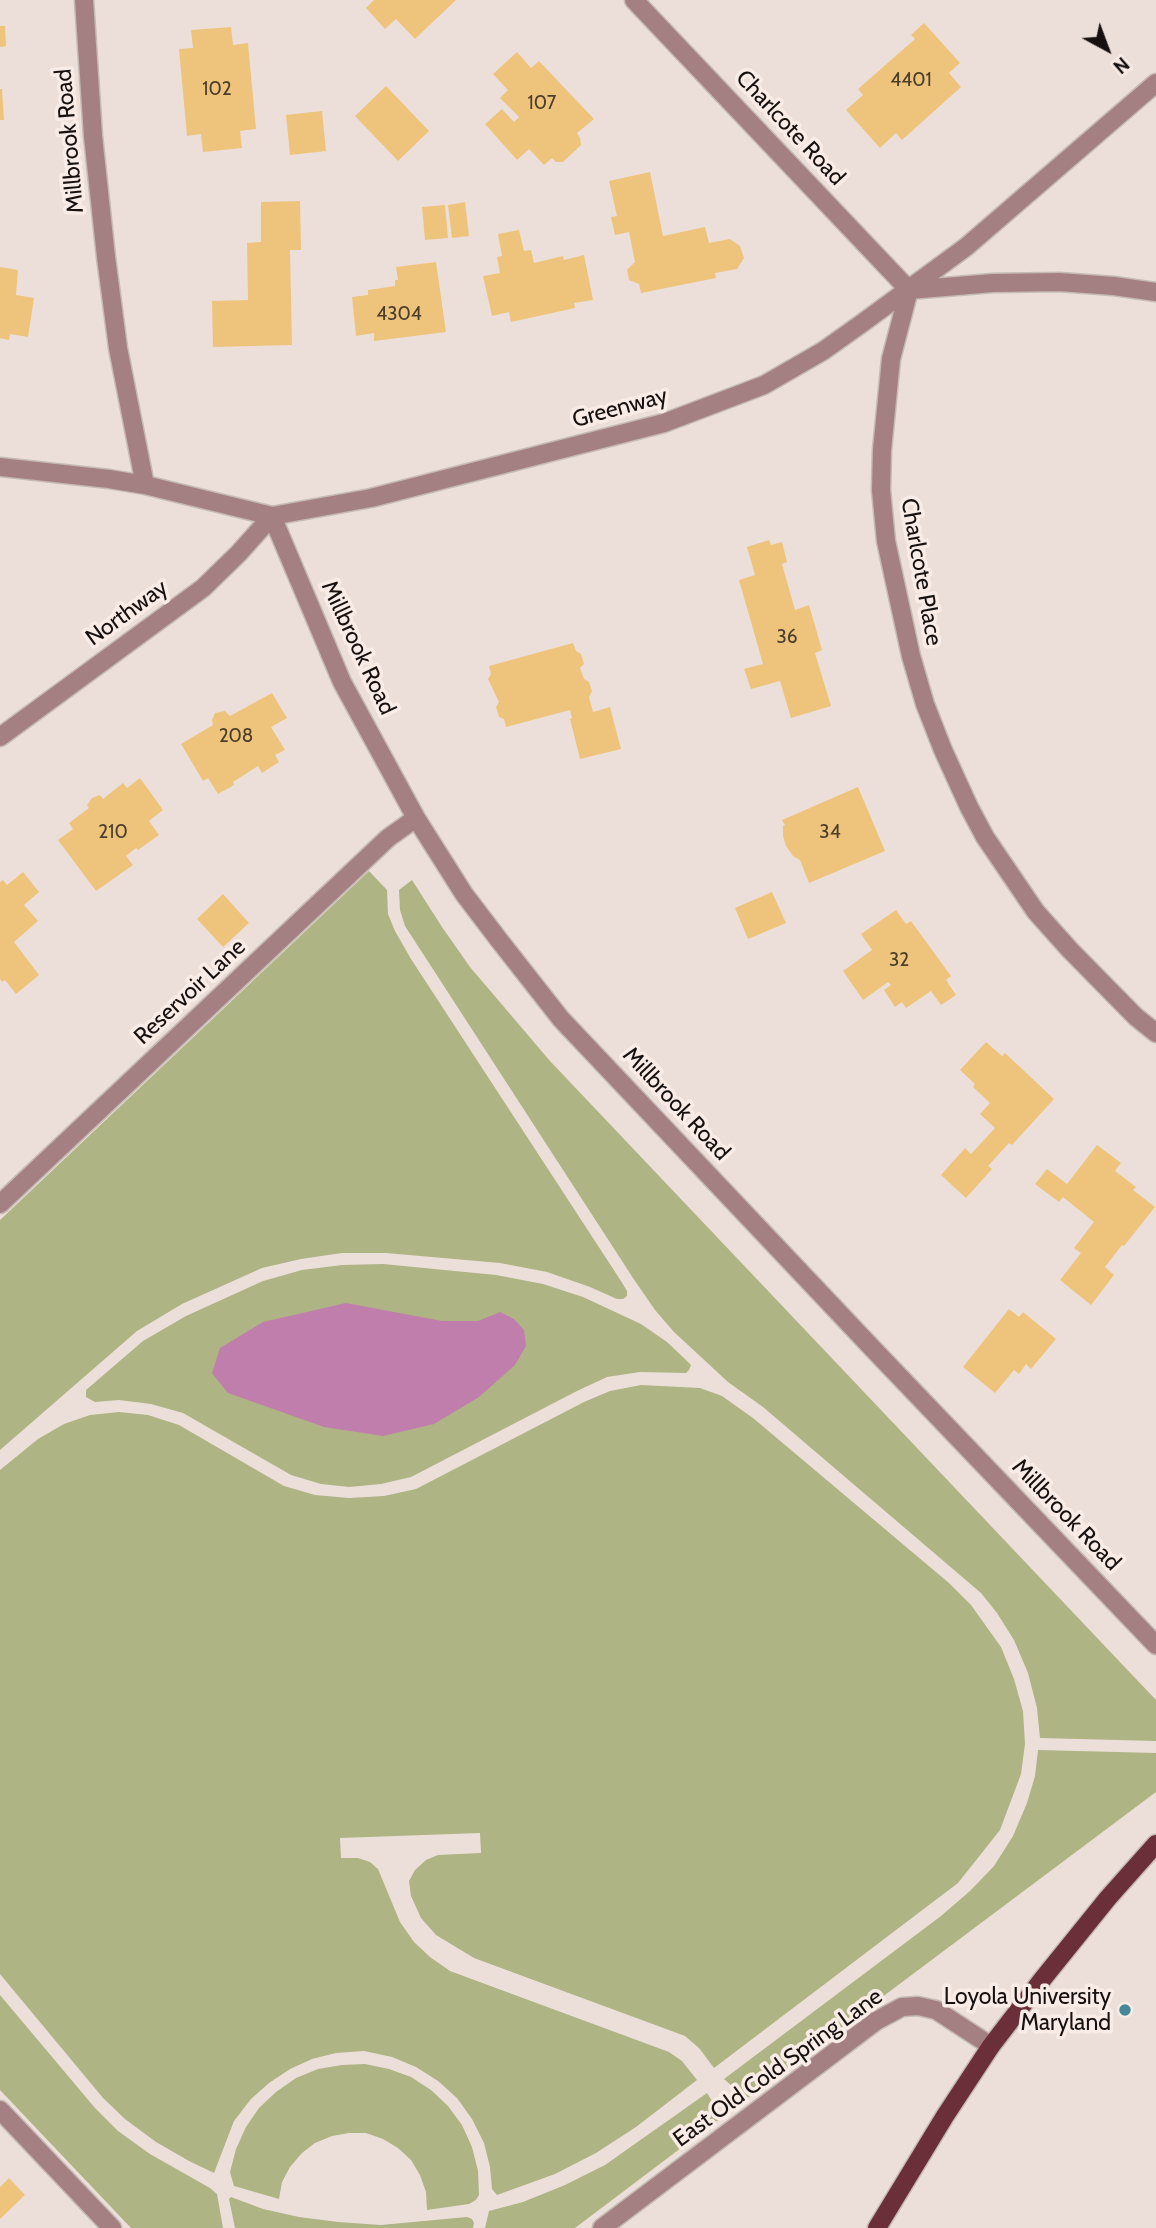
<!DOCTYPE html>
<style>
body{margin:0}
#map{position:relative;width:1156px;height:2228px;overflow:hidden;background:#ecdfd9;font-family:Cabin,sans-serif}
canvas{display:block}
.north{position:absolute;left:1072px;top:14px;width:70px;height:70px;-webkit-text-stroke:5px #f9ece6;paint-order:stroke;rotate:139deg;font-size:19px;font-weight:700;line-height:28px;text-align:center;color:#161110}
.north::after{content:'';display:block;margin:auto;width:24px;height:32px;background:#161110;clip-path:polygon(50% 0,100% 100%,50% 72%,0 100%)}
</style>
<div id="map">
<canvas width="1156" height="2228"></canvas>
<div class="north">N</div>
</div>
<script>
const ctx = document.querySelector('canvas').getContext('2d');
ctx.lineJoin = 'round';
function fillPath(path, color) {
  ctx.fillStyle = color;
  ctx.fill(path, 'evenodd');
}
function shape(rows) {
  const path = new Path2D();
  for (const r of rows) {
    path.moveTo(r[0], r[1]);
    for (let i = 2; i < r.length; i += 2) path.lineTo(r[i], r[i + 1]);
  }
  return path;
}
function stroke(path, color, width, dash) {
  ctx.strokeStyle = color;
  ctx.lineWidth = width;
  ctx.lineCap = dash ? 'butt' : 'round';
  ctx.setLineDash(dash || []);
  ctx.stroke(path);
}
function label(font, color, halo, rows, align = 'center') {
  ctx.font = font + ' Cabin,sans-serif';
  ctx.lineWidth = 7;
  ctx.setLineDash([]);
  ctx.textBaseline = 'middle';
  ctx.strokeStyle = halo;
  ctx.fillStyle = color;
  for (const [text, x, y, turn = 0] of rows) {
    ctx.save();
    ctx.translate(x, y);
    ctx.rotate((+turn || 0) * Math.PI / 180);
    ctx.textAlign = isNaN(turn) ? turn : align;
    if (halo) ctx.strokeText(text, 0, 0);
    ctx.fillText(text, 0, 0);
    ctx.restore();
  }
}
fillPath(shape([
 [369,871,387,890,388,914,395,931,411,959,621,1281,627,1291,627,1296,623,1299,617,1299,590,1287,547,1272,500,1263,386,1253,342,1253,301,1259,262,1268,182,1304,137,1331,0,1450,0,1220],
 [412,880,442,927,470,967,550,1061,1156,1700,1156,1741,1040,1738,1037,1708,1028,1673,1014,1640,997,1613,981,1593,763,1407,728,1382,674,1332,655,1310,633,1278,405,926,400,910,399,890],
 [383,1264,496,1275,543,1284,583,1297,641,1324,667,1342,686,1360,691,1365,689,1370,686,1373,640,1372,607,1377,577,1391,411,1477,381,1484,349,1487,321,1484,291,1475,183,1413,151,1404,119,1400,95,1402,86,1397,86,1390,143,1341,186,1316,263,1281,302,1270,342,1265],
 [641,1385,700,1388,722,1396,753,1418,949,1583,971,1605,1001,1647,1014,1679,1023,1711,1025,1744,1021,1774,1000,1830,958,1883,714,2068,699,2048,685,2036,474,1958,436,1935,421,1918,411,1896,409,1881,415,1870,426,1860,438,1855,481,1853,480,1833,340,1838,341,1858,358,1858,370,1862,378,1869,400,1922,414,1942,430,1957,450,1971,669,2052,682,2061,697,2080,636,2127,596,2153,555,2174,497,2195,492,2189,490,2167,484,2143,472,2119,457,2098,438,2081,416,2067,392,2057,364,2051,336,2053,312,2059,290,2069,269,2083,251,2099,234,2121,214,2173,189,2161,156,2142,125,2119,103,2098,0,1974,0,1470,38,1439,64,1424,90,1415,119,1412,148,1415,179,1425,284,1486,315,1495,349,1498,384,1496,416,1489,584,1402,610,1391],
 [1038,1750,1156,1753,1156,1792,746,2099,724,2079,941,1916,970,1891,994,1866,1013,1836,1027,1803,1035,1776],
 [0,1995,95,2108,118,2131,150,2154,210,2188,217,2194,223,2228,131,2228,0,2090],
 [365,2064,389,2069,411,2077,431,2090,448,2106,462,2125,472,2147,478,2171,479,2195,476,2200,469,2204,427,2210,426,2192,420,2175,411,2160,398,2148,383,2139,366,2133,349,2133,332,2136,315,2143,302,2153,290,2167,282,2182,279,2199,234,2186,230,2172,236,2149,246,2127,259,2108,276,2092,296,2078,318,2069,342,2065],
 [707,2093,722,2117,575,2228,485,2228,489,2211,523,2202,565,2185,605,2165],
 [231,2197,263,2209,299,2217,338,2222,381,2225,467,2217,472,2219,474,2223,473,2228,235,2228,229,2199]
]), '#aeb484');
fillPath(shape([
 [346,1303,442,1321,478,1321,500,1312,514,1319,524,1330,526,1346,515,1365,479,1397,434,1424,383,1436,324,1427,228,1393,212,1373,220,1348,263,1322]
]), '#c07ead');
fillPath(shape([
 [374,0,456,0,415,39,396,19,385,29,366,8],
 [924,23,960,63,949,73,961,87,902,140,896,133,880,148,846,110,863,95,858,89,915,39,911,35],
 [0,26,5,26,6,46,0,47],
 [231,27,233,45,248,43,256,129,240,131,242,148,203,152,201,134,187,136,179,49,193,48,191,30],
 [517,52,531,68,539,61,594,119,577,133,580,138,581,145,563,162,556,162,552,158,544,165,529,149,517,160,485,124,502,109,514,122,519,117,500,98,508,90,493,74],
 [386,86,429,131,398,161,355,116],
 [0,89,2,89,4,120,0,120],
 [322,111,326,151,290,155,286,115],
 [650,172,663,236,705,227,709,243,730,239,740,246,744,258,737,269,715,273,716,278,641,293,639,284,629,280,627,270,635,262,629,232,615,235,611,217,617,216,609,181],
 [300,201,301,250,290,250,292,345,213,347,212,301,248,300,247,243,261,242,261,202],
 [465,202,469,236,452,238,448,205],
 [445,205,448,238,425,240,422,207],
 [519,230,524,251,531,250,534,263,563,256,564,260,584,255,593,300,574,303,575,308,511,322,509,312,492,316,483,276,500,273,497,257,502,256,498,234],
 [436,262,446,332,374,341,374,333,356,336,352,297,368,295,368,290,395,286,395,280,398,280,396,267],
 [0,267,18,270,16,295,34,298,28,337,10,334,9,340,0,338],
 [769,540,771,545,782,542,787,562,782,564,795,610,809,605,822,650,815,653,831,706,791,718,780,681,751,689,744,669,763,664,739,580,755,575,747,547],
 [573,643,576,651,581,654,584,664,580,668,584,679,589,682,592,691,589,697,593,712,610,707,621,749,580,759,570,719,572,718,570,710,506,727,504,719,499,717,496,707,499,702,488,679,491,674,489,666],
 [272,693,287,718,271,727,285,750,275,755,279,762,262,773,258,766,233,782,234,785,218,794,208,778,203,781,181,744,213,725,212,720,215,713,225,711,230,716],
 [140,778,163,810,149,821,159,835,138,850,136,848,126,856,133,865,96,891,58,840,73,829,69,823,89,808,87,805,92,798,100,795,103,799,123,783,127,788],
 [858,787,885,851,809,883,800,860,793,856,786,846,783,836,783,826,785,825,782,820],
 [23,872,39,892,24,905,38,921,14,942,39,975,16,994,5,980,2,982,0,979,0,882,3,880,7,885],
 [772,892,786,923,748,939,735,908],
 [223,894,249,923,223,947,197,919],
 [896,910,906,924,911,921,951,976,946,980,956,995,941,1005,931,991,906,1008,902,1002,895,1007,884,990,891,985,888,982,863,1000,843,971,872,950,861,934],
 [986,1042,1002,1056,1005,1053,1054,1099,1012,1145,1009,1143,988,1166,992,1169,966,1198,941,1175,965,1148,971,1154,995,1128,980,1114,990,1103,973,1087,975,1084,960,1070],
 [1097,1145,1121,1163,1115,1171,1136,1187,1133,1190,1155,1207,1124,1246,1122,1245,1105,1267,1114,1275,1091,1305,1060,1280,1081,1253,1074,1248,1094,1222,1063,1197,1059,1202,1035,1184,1047,1169,1067,1184],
 [1009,1309,1019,1317,1023,1312,1056,1339,1031,1369,1026,1364,1019,1374,1014,1370,995,1393,963,1367],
 [9,2178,25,2195,0,2219,0,2187]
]), '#eec47d');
const minor = shape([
 [84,0,93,136,106,257,118,348,145,485],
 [634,0,909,290],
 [1156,292,1114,286,1059,282,993,283,909,290,891,359,882,450,881,490,886,541,911,656,925,704,943,750,969,807,985,837,1036,912,1070,950,1136,1017,1156,1033],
 [0,467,109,479,145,485,272,516,371,498,664,423,764,385,823,351,861,324,966,247,1156,83],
 [272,516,342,682,416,818,464,894,499,940,561,1019,875,1351,1156,1645],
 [0,737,203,588,239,553,272,516],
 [0,1204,388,838,416,818],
 [0,2110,112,2228],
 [602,2228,876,2021,902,2007,918,2006,936,2010,991,2046]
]);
const major = shape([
 [877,2228,945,2116,991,2046,1041,1981,1108,1898,1156,1844]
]);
stroke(minor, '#c5bab5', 21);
stroke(major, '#c5bab5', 21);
stroke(minor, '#a48083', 18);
stroke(major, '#6b2f39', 18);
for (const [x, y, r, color] of [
 [1125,2010,7,"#458898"]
]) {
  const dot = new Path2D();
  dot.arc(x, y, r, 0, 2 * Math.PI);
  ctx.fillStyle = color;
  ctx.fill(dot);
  stroke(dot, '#f9ece6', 2.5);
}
label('19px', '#4c3e2b', null, [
 ["4401",911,80],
 ["102",217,89],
 ["107",542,103],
 ["4304",399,314],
 ["36",787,637],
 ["208",236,736],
 ["210",113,832],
 ["34",830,832],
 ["32",899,960]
]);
label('23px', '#161110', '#f9ece6', [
 ["Charlcote Road",790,128,47],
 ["Millbrook Road",70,141,-95],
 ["Greenway",620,408,-15],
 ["Charlcote Place",921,572,80],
 ["Northway",127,613,-36],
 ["Millbrook Road",358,648,65],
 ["Reservoir Lane",190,992,-43],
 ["Millbrook Road",676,1104,47],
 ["Millbrook Road",1066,1515,46],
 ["East Old Cold Spring Lane",778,2068,-36]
]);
label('23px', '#161110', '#f9ece6', [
 ["Loyola University",1111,1997],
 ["Maryland",1111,2023]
], 'right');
</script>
